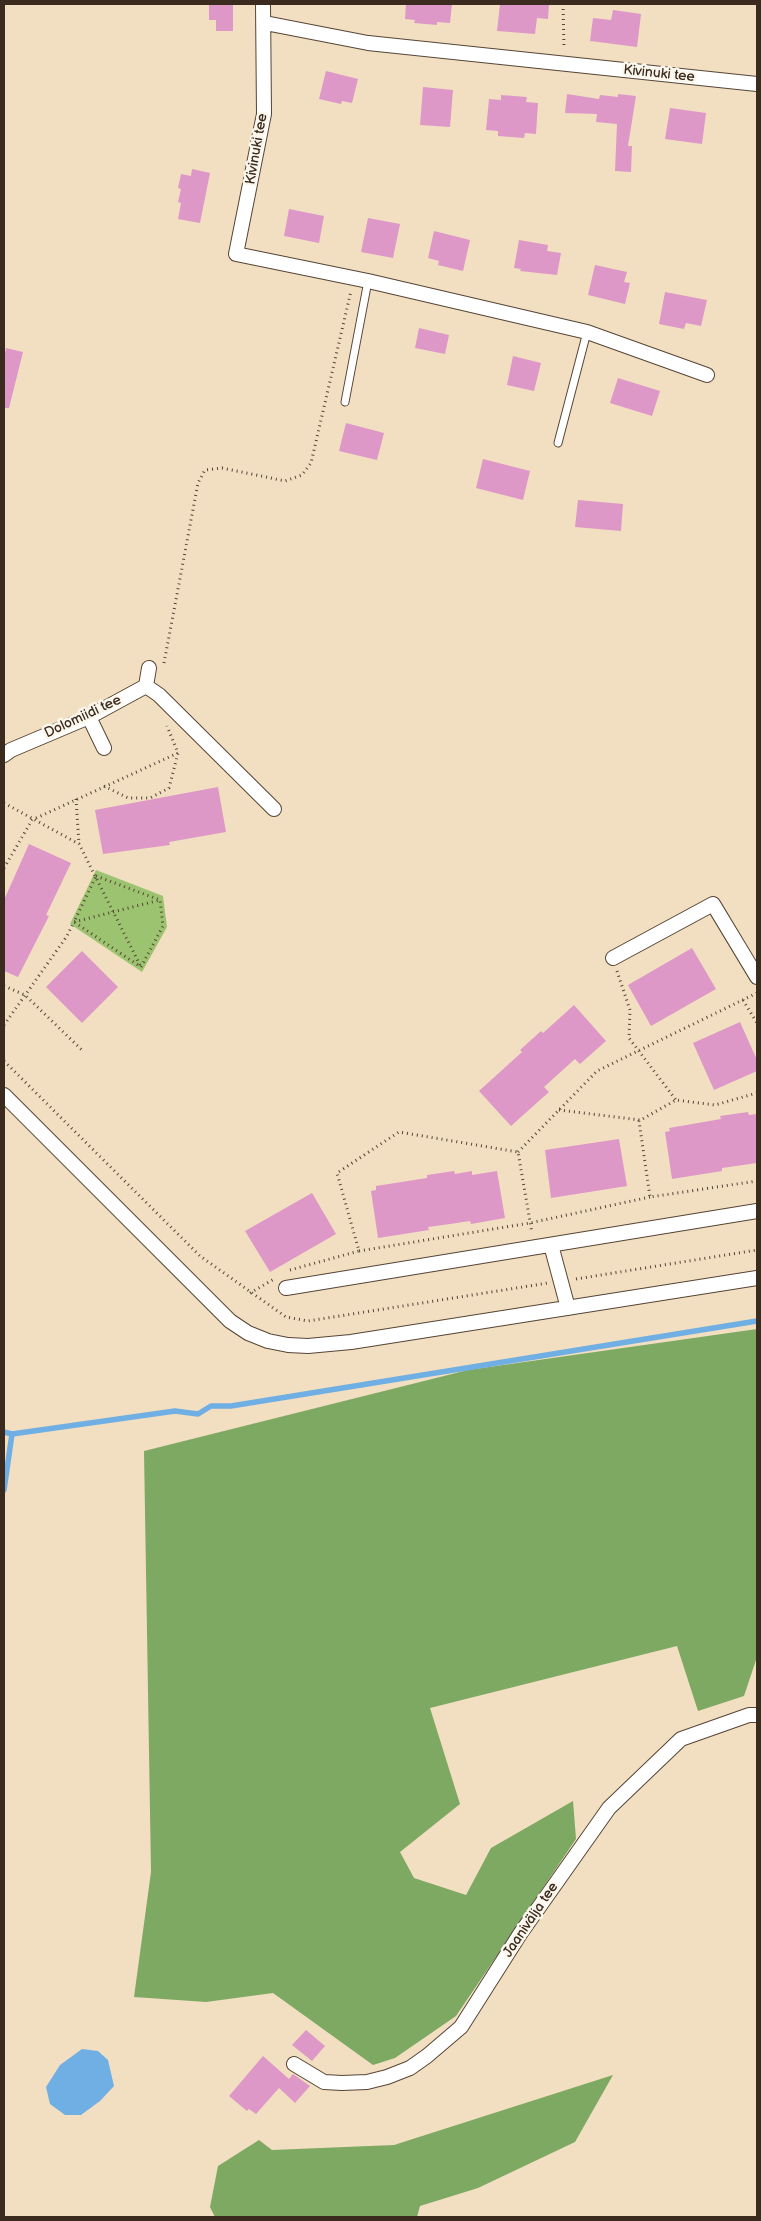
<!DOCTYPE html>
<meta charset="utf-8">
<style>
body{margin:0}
#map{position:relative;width:761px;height:2221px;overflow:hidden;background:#f2dfc1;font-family:"Balsamiq Sans",sans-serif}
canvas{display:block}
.frame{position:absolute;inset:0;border:5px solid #3b2a1e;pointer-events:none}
</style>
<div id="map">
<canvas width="761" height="2221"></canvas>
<div class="frame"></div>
</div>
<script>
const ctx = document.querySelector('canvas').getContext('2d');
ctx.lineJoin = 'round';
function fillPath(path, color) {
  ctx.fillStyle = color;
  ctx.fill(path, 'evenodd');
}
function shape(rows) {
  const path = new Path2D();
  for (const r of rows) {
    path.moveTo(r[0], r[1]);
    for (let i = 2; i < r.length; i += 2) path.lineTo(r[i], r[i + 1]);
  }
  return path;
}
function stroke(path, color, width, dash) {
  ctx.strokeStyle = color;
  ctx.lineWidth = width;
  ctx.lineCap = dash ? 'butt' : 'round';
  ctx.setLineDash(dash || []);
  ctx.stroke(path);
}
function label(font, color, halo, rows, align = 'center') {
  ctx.font = font + ' "Balsamiq Sans",sans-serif';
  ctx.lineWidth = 5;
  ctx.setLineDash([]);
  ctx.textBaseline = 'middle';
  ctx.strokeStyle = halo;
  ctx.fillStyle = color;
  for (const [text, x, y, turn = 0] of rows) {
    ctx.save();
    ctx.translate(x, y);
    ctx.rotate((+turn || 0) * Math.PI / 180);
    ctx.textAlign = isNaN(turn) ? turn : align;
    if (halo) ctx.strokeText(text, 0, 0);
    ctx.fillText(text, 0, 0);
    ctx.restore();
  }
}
fillPath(shape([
 [96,870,163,896,167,927,142,972,70,924]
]), '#9cc36f');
fillPath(shape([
 [757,1329,757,1657,744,1696,698,1711,677,1646,430,1708,460,1804,400,1852,414,1878,466,1895,491,1848,573,1801,576,1839,456,2016,395,2058,373,2065,273,1993,206,2002,134,1997,151,1872,144,1451,468,1370],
 [613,2075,575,2142,478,2188,420,2206,417,2217,215,2217,210,2207,218,2166,259,2140,272,2150,394,2145]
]), '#7da962');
fillPath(shape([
 [82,2049,98,2051,108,2060,114,2086,100,2101,81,2115,65,2115,50,2104,46,2087,60,2065]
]), '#70afe3');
stroke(shape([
 [4,1432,12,1434,175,1411,198,1414,211,1406,231,1406,757,1321],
 [4,1490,12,1434]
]), '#70afe3', 5.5);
fillPath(shape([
 [209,4,233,4,233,31,216,31,216,20,209,20],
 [406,4,452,4,450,23,437,22,437,25,414,23,415,20,405,19],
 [500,4,549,4,548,19,537,18,535,34,497,31],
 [613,10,641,14,637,47,590,41,593,18,611,20],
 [326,71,358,79,352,103,342,101,341,104,319,99],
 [423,87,453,90,450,127,420,125],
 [567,94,599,99,600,95,618,97,618,94,636,96,628,146,632,146,631,172,615,171,617,124,596,122,597,114,565,113],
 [501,95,527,97,526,102,538,103,536,134,525,133,524,138,498,136,498,131,486,130,489,99,501,100],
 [670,108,706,113,702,144,665,139],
 [192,169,210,173,200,223,178,219,181,203,178,202,181,189,178,188,181,174,191,176],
 [289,209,324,216,319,243,284,236],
 [368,218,400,224,393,258,361,252],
 [434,231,470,240,463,271,438,265,439,261,428,258],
 [519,240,548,245,547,251,561,253,557,275,520,271,521,269,514,268],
 [595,265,627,272,624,282,630,283,625,304,588,295],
 [665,292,707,300,701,326,686,323,684,329,659,324],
 [419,328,449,335,445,354,415,348],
 [6,348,23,352,9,408,4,408,4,359],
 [513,356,541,363,534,391,507,385],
 [618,378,660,391,652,416,610,403],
 [346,423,384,433,377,460,339,451],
 [483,459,530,471,523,500,476,488],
 [578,500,623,504,621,531,575,527],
 [218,787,226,832,169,842,170,845,103,854,95,810],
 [29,844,71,863,46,915,49,916,18,977,4,971,4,900],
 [692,948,716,989,651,1026,628,985],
 [82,951,118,987,82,1023,46,987],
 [574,1005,606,1041,580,1064,575,1059,544,1087,549,1092,511,1126,479,1091,522,1052,520,1050,541,1031,543,1033],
 [740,1022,757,1060,757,1071,714,1090,693,1043],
 [748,1112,749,1115,757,1114,757,1163,722,1168,722,1171,672,1179,665,1132,670,1131,669,1128,721,1119,720,1116],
 [619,1139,627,1186,551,1198,545,1150],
 [454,1171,455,1174,472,1171,472,1175,497,1171,505,1218,471,1224,470,1221,450,1224,428,1227,429,1230,378,1238,371,1191,376,1190,376,1186,427,1178,427,1175],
 [312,1193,336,1234,270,1272,245,1231],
 [306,2030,325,2046,312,2061,292,2045],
 [263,2056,289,2079,293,2074,310,2086,295,2103,279,2088,256,2114,249,2109,247,2111,229,2096]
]), '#dd98c7');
const service = shape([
 [345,402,368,281],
 [558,443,587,332]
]);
const minor = shape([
 [263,4,264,114,236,254,368,281,587,332,707,375],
 [265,23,368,43,757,84],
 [146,686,159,695,274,809],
 [89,717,104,748],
 [4,755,11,750,89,717,146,686,149,668],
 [613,958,713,904,757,977],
 [4,1095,230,1321,248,1333,268,1341,288,1345,308,1346,351,1342,757,1278],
 [551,1245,568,1308],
 [286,1288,757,1211],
 [294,2064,324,2082,342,2083,367,2082,387,2077,410,2068,427,2056,461,2027,520,1934,609,1808,681,1739,749,1715,757,1715]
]);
stroke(service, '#564536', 9);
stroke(minor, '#564536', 16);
stroke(shape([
 [563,4,564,48],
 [164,663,198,483,205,470,222,468,285,481,302,475,311,463,351,291],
 [104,786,128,798,150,798,169,788,178,753],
 [76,799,79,844],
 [4,803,79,844,140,965],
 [4,868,32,820,178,753,167,726],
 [96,876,160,900,163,926,141,967,74,922,96,876],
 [617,971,630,1010,629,1038,676,1100,674,1101],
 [4,986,25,995,84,1052],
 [743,1000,757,1023],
 [4,1025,67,936,74,922,160,900],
 [4,1061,200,1256,286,1317,308,1321,548,1283],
 [757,1093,715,1105,676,1100,639,1121,650,1197,757,1181],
 [559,1110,640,1120],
 [518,1152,597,1071,757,993],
 [359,1251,530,1223,650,1197],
 [290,1270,359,1251,337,1173,399,1132,518,1152,532,1233],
 [576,1279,757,1250],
 [250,1293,274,1279]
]), '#564536', 3, [1, 4]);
stroke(service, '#fff', 7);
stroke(minor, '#fff', 14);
label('14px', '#3b2a1e', '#fbf7ec', [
 ["Kivinuki tee",659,74,6],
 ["Kivinuki tee",257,149,-80],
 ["Dolomiidi tee",83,717,-25],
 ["Jaanivälja tee",531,1920,-56]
]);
</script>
